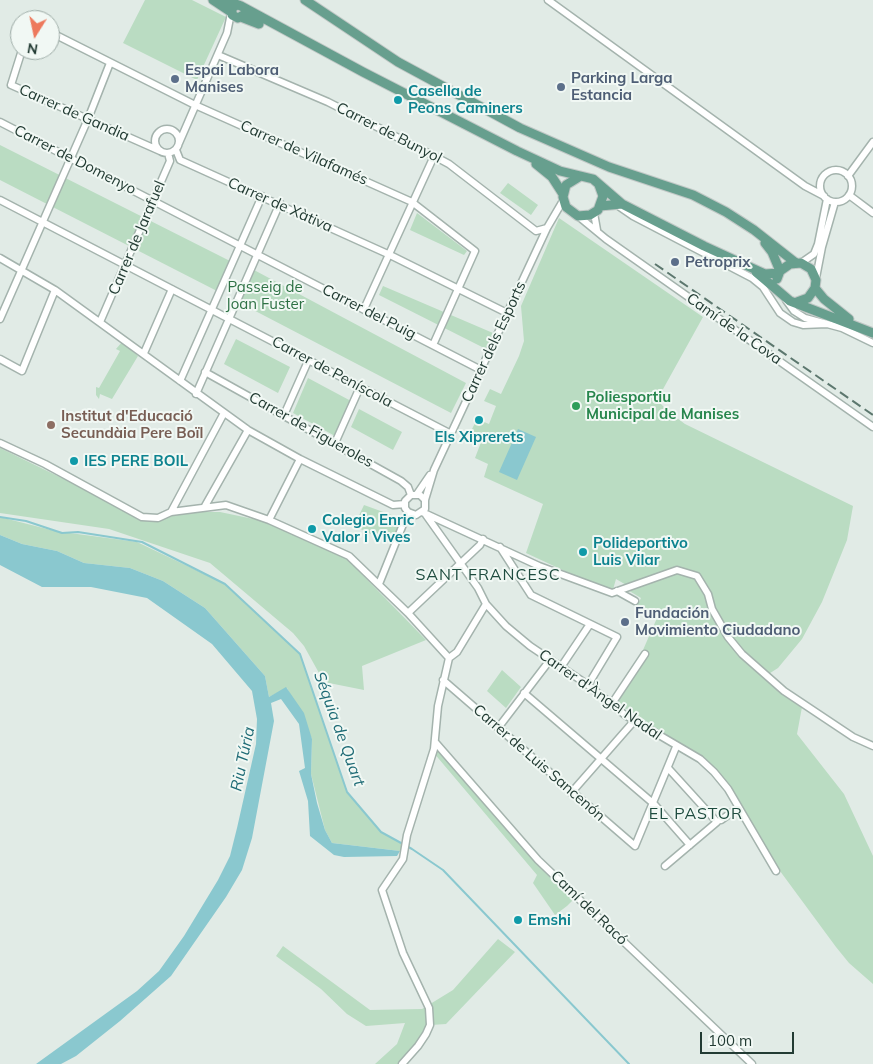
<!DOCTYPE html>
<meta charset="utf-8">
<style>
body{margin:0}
#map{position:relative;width:873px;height:1064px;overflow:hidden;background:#e1ebe6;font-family:Mulish,sans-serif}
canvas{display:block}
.north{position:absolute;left:10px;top:10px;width:50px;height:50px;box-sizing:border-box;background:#f1f8f4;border:1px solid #9eaca7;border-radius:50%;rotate:190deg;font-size:14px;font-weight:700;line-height:20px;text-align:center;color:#223b33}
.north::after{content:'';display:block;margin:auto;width:18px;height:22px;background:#ed795d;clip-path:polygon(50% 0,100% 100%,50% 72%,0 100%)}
.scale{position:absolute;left:700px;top:1032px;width:94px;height:22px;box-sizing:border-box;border:2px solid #223b33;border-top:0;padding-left:6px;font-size:15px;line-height:18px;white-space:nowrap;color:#223b33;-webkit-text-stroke:4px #f1f8f4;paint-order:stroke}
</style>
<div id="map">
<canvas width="873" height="1064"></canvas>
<div class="north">N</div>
<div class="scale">100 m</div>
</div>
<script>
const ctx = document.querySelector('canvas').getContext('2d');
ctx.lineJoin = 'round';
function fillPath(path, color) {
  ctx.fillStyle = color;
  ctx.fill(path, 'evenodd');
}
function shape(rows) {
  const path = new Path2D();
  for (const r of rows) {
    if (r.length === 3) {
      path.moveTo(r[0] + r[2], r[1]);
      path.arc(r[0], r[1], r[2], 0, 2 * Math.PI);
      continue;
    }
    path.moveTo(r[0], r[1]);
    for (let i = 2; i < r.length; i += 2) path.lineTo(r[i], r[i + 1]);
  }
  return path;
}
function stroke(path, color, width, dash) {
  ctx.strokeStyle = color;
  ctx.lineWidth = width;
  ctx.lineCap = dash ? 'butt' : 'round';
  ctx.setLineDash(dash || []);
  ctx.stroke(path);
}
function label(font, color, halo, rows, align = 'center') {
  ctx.font = font + ' Mulish,sans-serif';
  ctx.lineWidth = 4;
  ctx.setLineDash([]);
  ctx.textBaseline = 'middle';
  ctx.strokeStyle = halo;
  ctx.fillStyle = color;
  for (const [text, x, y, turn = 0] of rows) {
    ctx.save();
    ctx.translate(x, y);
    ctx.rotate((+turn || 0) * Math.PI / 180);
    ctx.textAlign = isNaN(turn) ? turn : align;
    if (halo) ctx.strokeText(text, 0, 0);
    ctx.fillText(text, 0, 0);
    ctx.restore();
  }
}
fillPath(shape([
 [145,0,192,0,226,17,197,80,123,43],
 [0,145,230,261,217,291,0,180],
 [508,183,538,205,531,215,500,193],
 [417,213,467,251,464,255,410,230],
 [559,218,703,317,657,400,669,412,685,424,853,506,847,540,822,602,802,639,778,668,767,675,755,666,742,654,718,621,739,654,802,707,797,734,844,794,873,856,873,984,849,963,836,947,780,871,741,814,730,788,717,770,699,755,679,745,639,716,617,704,617,700,634,673,649,654,643,650,657,618,636,608,641,598,626,589,640,583,628,586,616,579,612,593,526,553,543,504,484,477,488,464,475,458,483,437,471,431,477,419,489,424,496,406,484,401,490,389,501,394,519,356,524,341,521,306],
 [254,270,466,383,451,413,240,303],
 [383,286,493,333,486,349,379,295],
 [236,339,290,367,278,393,224,364],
 [122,342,138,356,112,399,100,394,99,399,96,395,96,387,99,388,120,351,116,349],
 [308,378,351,401,335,436,293,413],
 [359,409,402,432,393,450,351,427],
 [0,448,142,517,158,518,171,512,220,512,263,521,347,559,426,640,362,666,364,690,324,682,304,646,293,633,210,563,109,529,0,513],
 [364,505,400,518,402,523,392,544,354,526],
 [0,517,55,531,137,542,225,584,300,654,347,792,381,832,404,845,400,851,332,843,325,830,311,774,312,739,287,688,269,697,265,676,205,608,163,581,130,568,84,563,57,551,22,544,0,535],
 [502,670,521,687,506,708,487,691],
 [435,742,575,898,567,906,555,915,533,883,537,875,433,752],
 [498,939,515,952,446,1024,431,1025,400,1064,375,1064,397,1044,405,1023,366,1026,347,1014,321,989,276,956,283,946,370,1010,422,1009,453,990]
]), '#badcc2');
fillPath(shape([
 [518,429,536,437,517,480,499,472],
 [0,535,22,544,57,551,84,563,130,568,163,581,205,608,265,676,269,697,286,687,304,713,312,739,311,774,317,803,325,830,332,843,400,851,397,856,344,857,334,855,310,836,308,801,299,771,305,768,299,724,281,699,271,703,274,721,252,838,242,870,226,897,171,976,120,1021,76,1056,61,1064,36,1064,137,991,159,971,184,936,218,880,230,856,237,828,256,744,257,719,252,691,212,644,147,598,91,587,42,587,0,565]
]), '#8ac8cf');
stroke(shape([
 [0,517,26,521,62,533,78,532,142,542,225,584,300,654,347,792,381,832,412,849,443,870,629,1064]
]), '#8ac8cf', 2);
const minor = shape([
 [548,0,805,186,824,196],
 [50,32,195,105,412,202,475,251,433,345],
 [22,50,11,85,160,151],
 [218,55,328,102,434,156,449,164,536,231,547,228],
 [0,122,481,370],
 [167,141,12],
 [179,143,227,33,231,13],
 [176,150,180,160,390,255,507,313],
 [836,186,16],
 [848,176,873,142],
 [849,195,873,213],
 [0,200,451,434],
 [617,205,633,216,752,278,763,287,780,313,793,322,803,325,827,324],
 [594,213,597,230],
 [578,216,606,239,873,427],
 [0,258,55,290,248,430,300,459,393,505,405,504],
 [801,263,814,254,818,244,827,199],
 [816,278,822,247,835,202],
 [786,300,794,311,805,318,842,328,873,343],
 [364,309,434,156],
 [0,319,88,119,110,63],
 [100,322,170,161,168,153],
 [144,353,172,289],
 [0,359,22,371,55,290],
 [205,372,401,481,408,487,411,495],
 [180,381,262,196],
 [196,394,280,203],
 [284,415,309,359],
 [0,443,45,464,142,517,158,518,171,512,226,505,269,520,349,556,408,613,449,658],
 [335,443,360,387],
 [417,494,430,475],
 [425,500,420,495,411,495,405,501,405,508,408,512,416,515,425,509,425,500,434,470,547,228,564,199],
 [205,506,248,430],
 [171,512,224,413],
 [422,512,539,566,612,593,677,570,697,576,708,594,712,609,728,637,742,654,784,691,853,737,873,746],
 [426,515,478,588,486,604,506,626,530,646,588,685,625,715,700,759,714,772,728,789,776,871],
 [269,520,300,459],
 [500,547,531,595,617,637,588,685],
 [379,584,408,512],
 [617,591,635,601],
 [408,613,480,545,483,539],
 [561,667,590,624],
 [443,680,635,846,676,747],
 [524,693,654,804,690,845],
 [611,705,645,654],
 [498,728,550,660],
 [435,742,538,860,752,1064],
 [571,793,635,720],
 [721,820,738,808],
 [665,866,717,822,668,768],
 [402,1064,418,1046,426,1034,430,1025,429,1008,403,953,382,890,403,859,407,835,434,749,438,706,449,658,457,652,486,604]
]);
const major = shape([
 [213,0,231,12],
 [225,0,241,6,363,72,517,151,560,171,593,179,622,204,704,246,765,274,779,273],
 [305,0,398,62,520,128,609,167,693,195,726,212,754,230,796,263],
 [237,5,232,8,232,15,238,18,243,15],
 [241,17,259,24],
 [536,164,552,177,563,194],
 [579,177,566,185,563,197,566,207,578,216,590,215,598,210,603,196,599,185],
 [600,206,622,204],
 [765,243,772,252,780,271],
 [756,272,790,301,873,333],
 [777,279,780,271,790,264,801,263,811,269,816,280,815,288,808,298,797,302],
 [815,288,824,299,849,319]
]);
stroke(minor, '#a4b3ad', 9);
stroke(major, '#c1c8c6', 11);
stroke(minor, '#fff', 6);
stroke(major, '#679f8e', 9);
stroke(shape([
 [655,264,873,415]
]), '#5c776e', 2, [10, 5]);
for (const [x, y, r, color] of [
 [175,79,5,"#5c6f8a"],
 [561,87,5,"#5c6f8a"],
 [398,100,5,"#0f9aa8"],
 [675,262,5,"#5c6f8a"],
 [576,406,5,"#2e9e5b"],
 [479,420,5,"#0f9aa8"],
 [51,425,5,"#8d6e63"],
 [74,461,5,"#0f9aa8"],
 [312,529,5,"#0f9aa8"],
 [583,552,5,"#0f9aa8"],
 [625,622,5,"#5c6f8a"],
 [518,920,5,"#0f9aa8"]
]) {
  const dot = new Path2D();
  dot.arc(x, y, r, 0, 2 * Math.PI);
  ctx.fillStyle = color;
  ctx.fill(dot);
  stroke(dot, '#f1f8f4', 2);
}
label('bold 15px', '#4e5e75', '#f1f8f4', [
 ["Espai Labora",185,70],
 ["Manises",185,87],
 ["Parking Larga",571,78],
 ["Estancia",571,95],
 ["Petroprix",685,262],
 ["Fundación",635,613],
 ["Movimiento Ciudadano",635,630]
], 'left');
label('bold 15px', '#0d838f', '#f1f8f4', [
 ["Casella de",408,91],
 ["Peons Caminers",408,108],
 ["Els Xiprerets",479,437,"center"],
 ["IES PERE BOIL",84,461],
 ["Colegio Enric",322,520],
 ["Valor i Vives",322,537],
 ["Polideportivo",593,543],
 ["Luis Vilar",593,560],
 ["Emshi",528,920]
], 'left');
label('15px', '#223b33', '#f1f8f4', [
 ["Carrer de Gandia",74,113,24],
 ["Carrer de Bunyol",389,133,27],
 ["Carrer de Vilafamés",304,153,24],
 ["Carrer de Domenyo",75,160,27],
 ["Carrer de Xàtiva",280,205,24],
 ["Carrer de Jarafuel",137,238,-67],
 ["Carrer del Puig",369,312,27],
 ["Camí de la Cova",734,329,35],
 ["Carrer dels Esports",494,342,-65],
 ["Carrer de Peníscola",332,372,28],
 ["Carrer de Figueroles",311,430,29],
 ["Carrer d'Àngel Nadal",600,695,35],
 ["Carrer de Luis Sancenón",539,763,41],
 ["Camí del Racó",589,908,44]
]);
label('15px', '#2d7144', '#f1f8f4', [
 ["Passeig de",265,287],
 ["Joan Fuster",265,304]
]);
label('bold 15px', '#27864d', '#f1f8f4', [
 ["Poliesportiu",586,397],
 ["Municipal de Manises",586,414]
], 'left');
label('bold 15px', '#785e54', '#f1f8f4', [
 ["Institut d'Educació",61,416],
 ["Secundàia Pere Boïl",61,433]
], 'left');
ctx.letterSpacing = '1px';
label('16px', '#1e4c3f', '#f1f8f4', [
 ["SANT FRANCESC",488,575],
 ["EL PASTOR",696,814]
]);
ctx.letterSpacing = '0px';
label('italic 16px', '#1e6b75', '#f1f8f4', [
 ["Séquia de Quart",339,729,70],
 ["Riu Túria",243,759,-78]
]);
</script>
